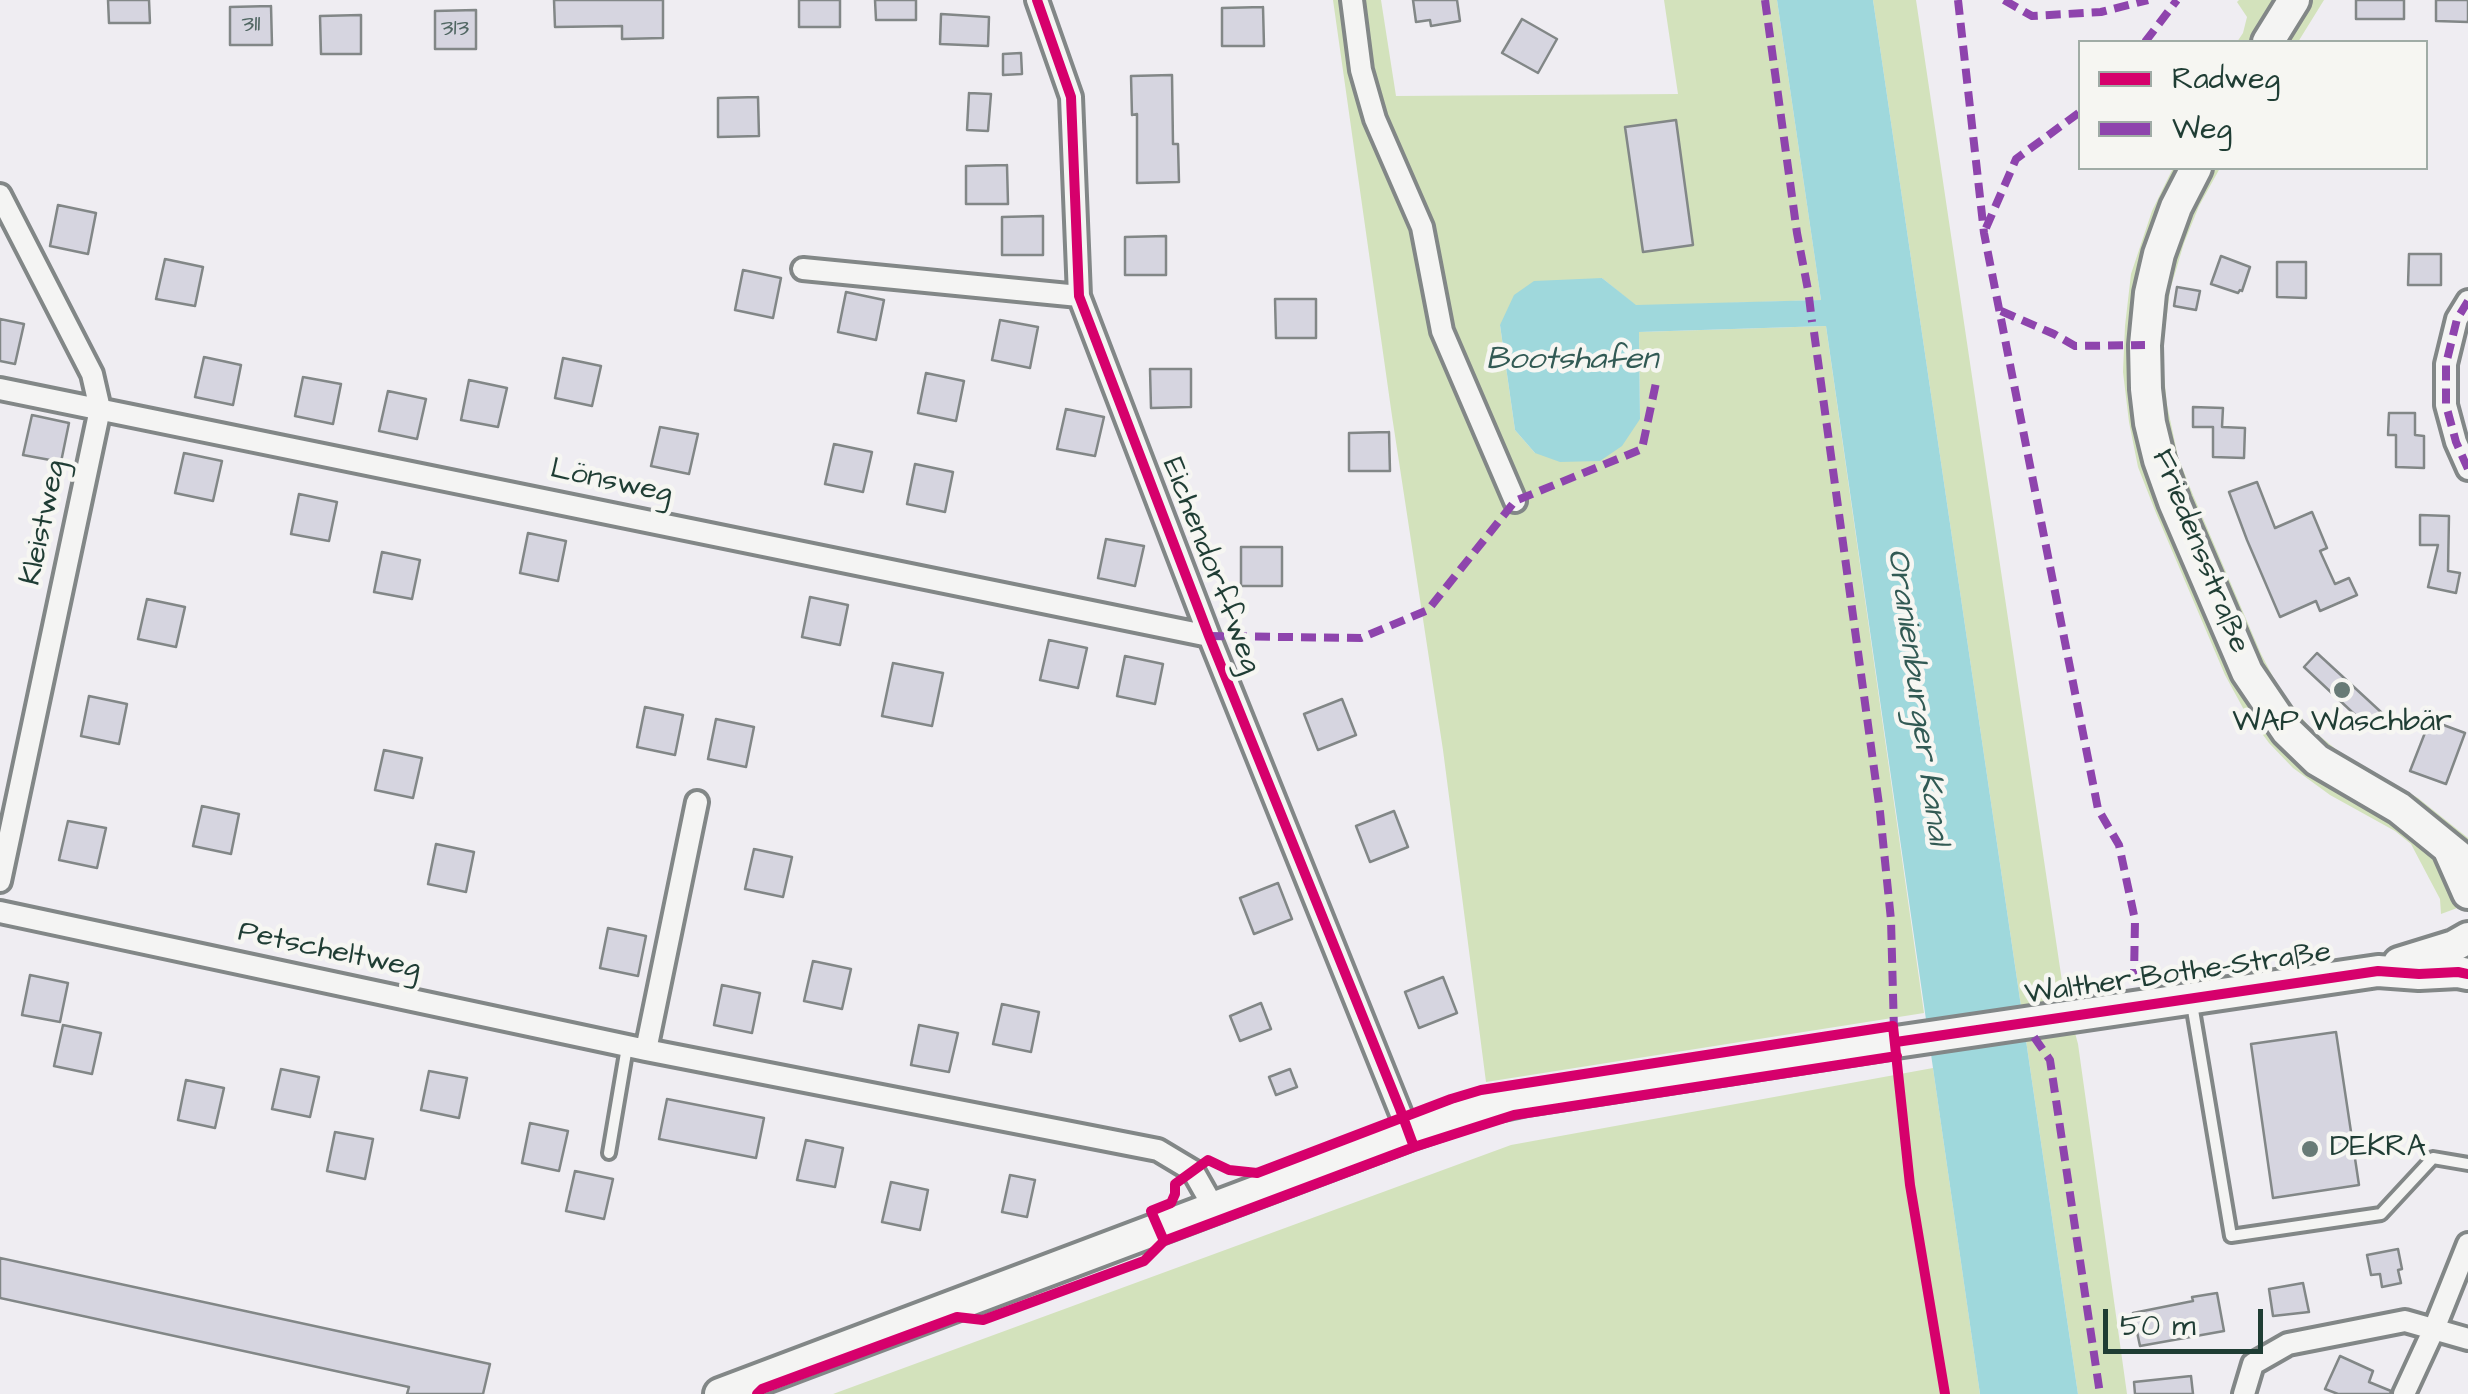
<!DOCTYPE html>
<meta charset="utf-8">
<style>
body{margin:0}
#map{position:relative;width:2468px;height:1394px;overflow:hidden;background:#efedf2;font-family:"Architects Daughter",sans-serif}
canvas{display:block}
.legend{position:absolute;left:2078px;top:40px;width:350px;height:130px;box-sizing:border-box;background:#f6f6f2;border:2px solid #a0aca6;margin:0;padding:12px 18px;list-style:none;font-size:30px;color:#1f3d34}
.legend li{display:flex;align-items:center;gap:20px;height:50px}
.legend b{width:50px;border:2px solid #a0aca6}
.scale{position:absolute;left:2103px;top:1309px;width:160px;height:45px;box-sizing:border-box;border:5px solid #1f3d34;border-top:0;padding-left:12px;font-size:30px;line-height:35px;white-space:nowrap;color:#1f3d34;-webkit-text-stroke:8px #f6f6f2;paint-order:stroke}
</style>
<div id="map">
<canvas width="2468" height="1394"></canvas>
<ul class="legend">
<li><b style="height:12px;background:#d6006c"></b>Radweg</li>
<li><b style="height:12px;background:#8e44ad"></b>Weg</li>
</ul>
<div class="scale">50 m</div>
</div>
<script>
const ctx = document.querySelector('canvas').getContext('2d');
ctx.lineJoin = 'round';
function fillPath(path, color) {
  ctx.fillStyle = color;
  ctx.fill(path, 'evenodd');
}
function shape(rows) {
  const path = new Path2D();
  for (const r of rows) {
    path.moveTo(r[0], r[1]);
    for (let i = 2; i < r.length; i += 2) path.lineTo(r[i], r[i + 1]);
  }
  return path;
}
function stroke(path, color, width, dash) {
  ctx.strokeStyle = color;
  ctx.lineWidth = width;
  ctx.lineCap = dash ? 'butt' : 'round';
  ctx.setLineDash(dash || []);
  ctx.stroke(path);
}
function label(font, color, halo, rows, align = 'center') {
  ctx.font = font + ' "Architects Daughter",sans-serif';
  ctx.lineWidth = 9;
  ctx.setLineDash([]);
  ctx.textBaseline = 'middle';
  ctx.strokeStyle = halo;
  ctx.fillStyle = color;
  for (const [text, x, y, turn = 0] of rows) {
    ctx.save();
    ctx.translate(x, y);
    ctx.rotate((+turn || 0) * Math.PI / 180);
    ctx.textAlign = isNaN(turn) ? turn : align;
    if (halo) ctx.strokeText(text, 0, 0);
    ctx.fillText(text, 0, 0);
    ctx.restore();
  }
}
fillPath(shape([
 [1333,0,1381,0,1396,96,1678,94,1664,0,1777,0,1821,300,1636,306,1602,278,1500,325,1515,430,1535,453,1640,419,1639,332,1826,326,1924,1013,1486,1082,1443,750,1392,416],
 [1873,0,1916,0,2063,988,2078,1044,2127,1394,2078,1394],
 [2239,0,2324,0,2298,42,2237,42,2243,33,2247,17,2237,2],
 [2173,168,2220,168,2199,206,2184,243,2170,290,2164,338,2164,375,2167,405,2178,457,2193,495,2261,654,2280,690,2310,728,2338,751,2418,798,2468,838,2468,904,2441,914,2440,899,2411,844,2395,831,2330,795,2293,768,2269,743,2243,708,2225,675,2156,513,2138,467,2129,422,2123,372,2125,326,2131,274,2152,211],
 [1933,1068,1980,1394,833,1394,1511,1145]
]), '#d3e2bc');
fillPath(shape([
 [1777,0,1873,0,2078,1394,1980,1394,1826,326,1639,332,1640,419,1622,446,1600,461,1560,462,1535,453,1515,430,1500,325,1514,295,1534,281,1602,278,1636,305,1821,300]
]), '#9fd8dc');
const building = shape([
 [108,0,149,0,150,23,109,23,108,0],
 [554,0,663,0,663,38,622,39,622,26,555,27,554,0],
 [799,0,840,0,840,27,799,27,799,0],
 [875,0,916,0,916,20,876,20,875,0],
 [1413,0,1457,0,1460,21,1431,26,1430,20,1416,22,1413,0],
 [2356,0,2404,0,2404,19,2356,19,2356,0],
 [2436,0,2468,0,2468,22,2436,21,2436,0],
 [271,6,272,45,230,45,230,7,271,6],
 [1263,7,1264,46,1222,46,1222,8,1263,7],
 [476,10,476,49,435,49,435,11,476,10],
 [941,14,989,17,988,46,940,44,941,14],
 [361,15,361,54,321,54,320,16,361,15],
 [1522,19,1557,39,1538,73,1502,53,1522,19],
 [1021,53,1022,74,1003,75,1003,54,1021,53],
 [1172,75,1173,144,1178,144,1179,182,1137,183,1137,114,1132,115,1131,76,1172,75],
 [969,93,991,94,988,131,967,130,969,93],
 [758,97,759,136,718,137,718,98,758,97],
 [1676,120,1693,245,1643,252,1625,127,1676,120],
 [1007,165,1008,204,966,204,966,166,1007,165],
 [58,205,96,213,88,254,50,246,58,205],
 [1043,216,1043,255,1002,255,1002,217,1043,216],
 [1166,236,1166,275,1125,275,1125,237,1166,236],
 [2409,254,2441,254,2441,285,2408,285,2409,254],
 [2221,256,2250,267,2242,291,2240,290,2238,293,2211,284,2221,256],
 [165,259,203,267,195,306,156,299,165,259],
 [2277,262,2306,262,2306,298,2277,297,2277,262],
 [743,270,781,278,773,318,735,310,743,270],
 [2177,287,2200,291,2196,310,2174,306,2177,287],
 [846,292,884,300,876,340,838,332,846,292],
 [1275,299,1316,299,1316,338,1276,338,1275,299],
 [0,319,24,324,15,364,0,361,0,319],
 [1000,320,1038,327,1030,368,992,360,1000,320],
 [204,357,241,365,233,405,195,397,204,357],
 [563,358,601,366,592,406,555,398,563,358],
 [1150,369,1191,369,1191,407,1151,408,1150,369],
 [926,373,964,381,956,421,918,413,926,373],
 [303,377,341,384,333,424,295,416,303,377],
 [469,380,507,388,498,427,461,420,469,380],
 [388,391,426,399,417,439,379,431,388,391],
 [2193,407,2223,408,2222,427,2245,428,2244,458,2213,457,2213,427,2193,427,2193,407],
 [1066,409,1104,417,1095,456,1057,449,1066,409],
 [2389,413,2415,413,2415,435,2424,436,2424,468,2396,467,2396,435,2388,435,2389,413],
 [32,415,69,423,61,462,23,455,32,415],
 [660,427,698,434,689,474,651,466,660,427],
 [1389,432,1390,471,1349,471,1349,433,1389,432],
 [834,444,872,452,863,492,825,484,834,444],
 [184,453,222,461,213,501,175,493,184,453],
 [915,464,953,472,945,512,907,504,915,464],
 [2257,482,2275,528,2312,512,2327,548,2320,551,2335,584,2349,578,2357,595,2320,611,2316,601,2280,617,2247,540,2229,492,2257,482],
 [299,494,337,502,329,541,291,534,299,494],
 [2420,515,2449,516,2448,571,2460,573,2456,593,2428,587,2438,545,2420,545,2420,515],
 [528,533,566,541,558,581,520,573,528,533],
 [1106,539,1144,546,1135,586,1098,578,1106,539],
 [1241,547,1282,547,1282,586,1241,586,1241,547],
 [382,552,420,560,412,599,374,592,382,552],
 [810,597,848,605,840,645,802,637,810,597],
 [147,599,185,607,176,647,138,639,147,599],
 [1049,640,1087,648,1078,688,1040,680,1049,640],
 [2317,653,2381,712,2367,726,2304,667,2317,653],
 [1125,656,1163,664,1155,704,1117,696,1125,656],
 [893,663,943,673,932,726,882,716,893,663],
 [89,696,127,704,119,744,81,736,89,696],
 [1342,699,1356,735,1318,750,1304,714,1342,699],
 [645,707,683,715,675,755,637,747,645,707],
 [716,719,754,727,746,767,708,759,716,719],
 [2430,720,2465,733,2446,784,2410,771,2430,720],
 [384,750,422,758,413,798,375,790,384,750],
 [202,806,239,814,231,854,193,846,202,806],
 [1394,811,1408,847,1370,862,1356,826,1394,811],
 [68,821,106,828,97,868,59,860,68,821],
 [436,844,474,852,466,892,428,884,436,844],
 [754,849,792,857,783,897,745,889,754,849],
 [1278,883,1292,919,1254,934,1240,898,1278,883],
 [608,928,646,936,638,976,600,968,608,928],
 [813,961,851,969,842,1009,804,1001,813,961],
 [30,975,68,983,60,1022,22,1015,30,975],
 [1443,977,1457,1013,1419,1028,1405,992,1443,977],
 [722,985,760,993,752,1033,714,1025,722,985],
 [1261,1003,1271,1029,1240,1041,1230,1016,1261,1003],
 [1002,1004,1039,1012,1031,1052,993,1044,1002,1004],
 [63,1025,101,1033,92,1074,54,1066,63,1025],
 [919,1025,958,1033,949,1072,911,1065,919,1025],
 [2336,1032,2359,1185,2273,1198,2251,1044,2336,1032],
 [281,1069,319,1077,310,1117,272,1109,281,1069],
 [1290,1069,1297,1087,1276,1095,1269,1077,1290,1069],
 [429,1071,467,1078,459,1118,421,1110,429,1071],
 [186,1080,224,1088,215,1128,178,1120,186,1080],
 [667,1099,764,1118,756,1158,659,1139,667,1099],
 [530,1123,568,1131,559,1171,522,1163,530,1123],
 [335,1132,373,1139,365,1179,327,1171,335,1132],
 [806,1140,843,1148,835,1187,797,1180,806,1140],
 [575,1171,613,1179,604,1219,566,1211,575,1171],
 [1010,1175,1035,1180,1027,1217,1002,1212,1010,1175],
 [891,1182,928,1190,920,1230,882,1222,891,1182],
 [2398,1249,2402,1269,2398,1270,2401,1283,2382,1287,2380,1274,2371,1275,2367,1255,2398,1249],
 [0,1258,490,1364,483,1394,407,1394,409,1387,0,1298,0,1258],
 [2303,1283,2309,1312,2273,1316,2269,1289,2303,1283],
 [2217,1293,2224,1331,2140,1346,2133,1313,2193,1301,2192,1297,2217,1293],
 [2340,1356,2373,1371,2369,1382,2391,1391,2390,1394,2338,1394,2325,1389,2340,1356],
 [2191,1376,2193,1394,2135,1394,2134,1382,2191,1376]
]);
fillPath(building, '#d6d5e0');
stroke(building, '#828787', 2.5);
const lane = shape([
 [2192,1004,2231,1236,2381,1214,2433,1158,2468,1164],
 [609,1153,627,1047]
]);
const street = shape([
 [1037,0,1071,97,1079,296,1209,636,1409,1134],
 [1352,0,1361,70,1375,119,1422,227,1442,331,1515,501],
 [0,195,92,374,100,409,0,881],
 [803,269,1079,296],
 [2468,301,2457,319,2446,364,2446,405,2456,442,2468,469],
 [0,389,1209,636],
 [0,912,646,1050,1158,1150,1193,1171,1214,1208],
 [646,1050,697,802],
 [2244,1394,2253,1364,2288,1344,2405,1321,2468,1339],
 [2404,1394,2434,1329,2468,1244]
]);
const secondary = shape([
 [2268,42,2294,0],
 [2196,168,2176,207,2159,254,2150,293,2145,345,2146,389,2150,423,2159,460,2174,502,2247,672,2287,731,2317,760,2399,808,2468,864],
 [2449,850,2468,893],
 [2399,963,2454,946,2468,938],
 [720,1394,1409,1134,1489,1107,1527,1099,1896,1042,2378,971,2419,974,2458,972,2468,974]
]);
stroke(lane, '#828787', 18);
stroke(street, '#828787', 28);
stroke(secondary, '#828787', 38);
stroke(lane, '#f4f4f3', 10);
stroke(street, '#f4f4f3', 20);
stroke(secondary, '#f4f4f3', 30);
stroke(shape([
 [1765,0,1797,233,1808,290],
 [1958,0,1984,233,2098,809,2119,845,2135,920,2134,977],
 [2004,0,2032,16,2101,12,2148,0],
 [2145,42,2177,0],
 [1986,228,2016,159,2080,112],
 [1809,297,1812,322],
 [2468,301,2457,319,2446,364,2446,405,2456,442,2468,469],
 [2001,311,2054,334,2075,346,2145,345],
 [1814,332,1880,812,1891,920,1894,1031],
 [1209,636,1361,638,1428,610,1515,501,1642,449,1657,378],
 [2034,1037,2050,1060,2100,1394]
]), '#8e44ad', 8, [15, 8]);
stroke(shape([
 [1037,0,1071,97,1079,296,1209,636,1400,1109,1414,1147],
 [1896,1042,2378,971,2419,974,2458,972,2468,974],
 [1164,1241,1151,1211,1171,1203,1175,1194,1175,1184,1208,1160,1229,1170,1257,1173,1451,1099,1481,1090,1893,1026,1910,1185,1945,1394],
 [757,1394,762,1389,957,1317,983,1320,1144,1261,1164,1241,1414,1147,1514,1115,1897,1056]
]), '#d6006c', 10);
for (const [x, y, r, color] of [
 [2342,690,10,"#687b76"],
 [2310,1149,10,"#687b76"]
]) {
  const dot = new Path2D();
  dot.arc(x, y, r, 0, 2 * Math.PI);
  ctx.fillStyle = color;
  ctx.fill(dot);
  stroke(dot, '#f6f6f2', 4);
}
label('25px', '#506662', null, [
 ["311",251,26],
 ["313",455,30]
]);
label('30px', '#1f3d34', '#f6f6f2', [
 ["Lönsweg",611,483,12],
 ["Kleistweg",45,523,-78],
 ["Friedensstraße",2199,552,68],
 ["Eichendorffweg",1210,566,69],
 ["Petscheltweg",329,952,12],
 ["Walther-Bothe-Straße",2178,975,-8]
]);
label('30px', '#1f3d34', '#f6f6f2', [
 ["WAP Waschbär",2342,724],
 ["DEKRA",2330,1149,"left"]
]);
label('italic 32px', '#325a54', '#f6f6f2', [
 ["Bootshafen",1572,361],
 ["Oranienburger Kanal",1916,697,82]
]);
</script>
